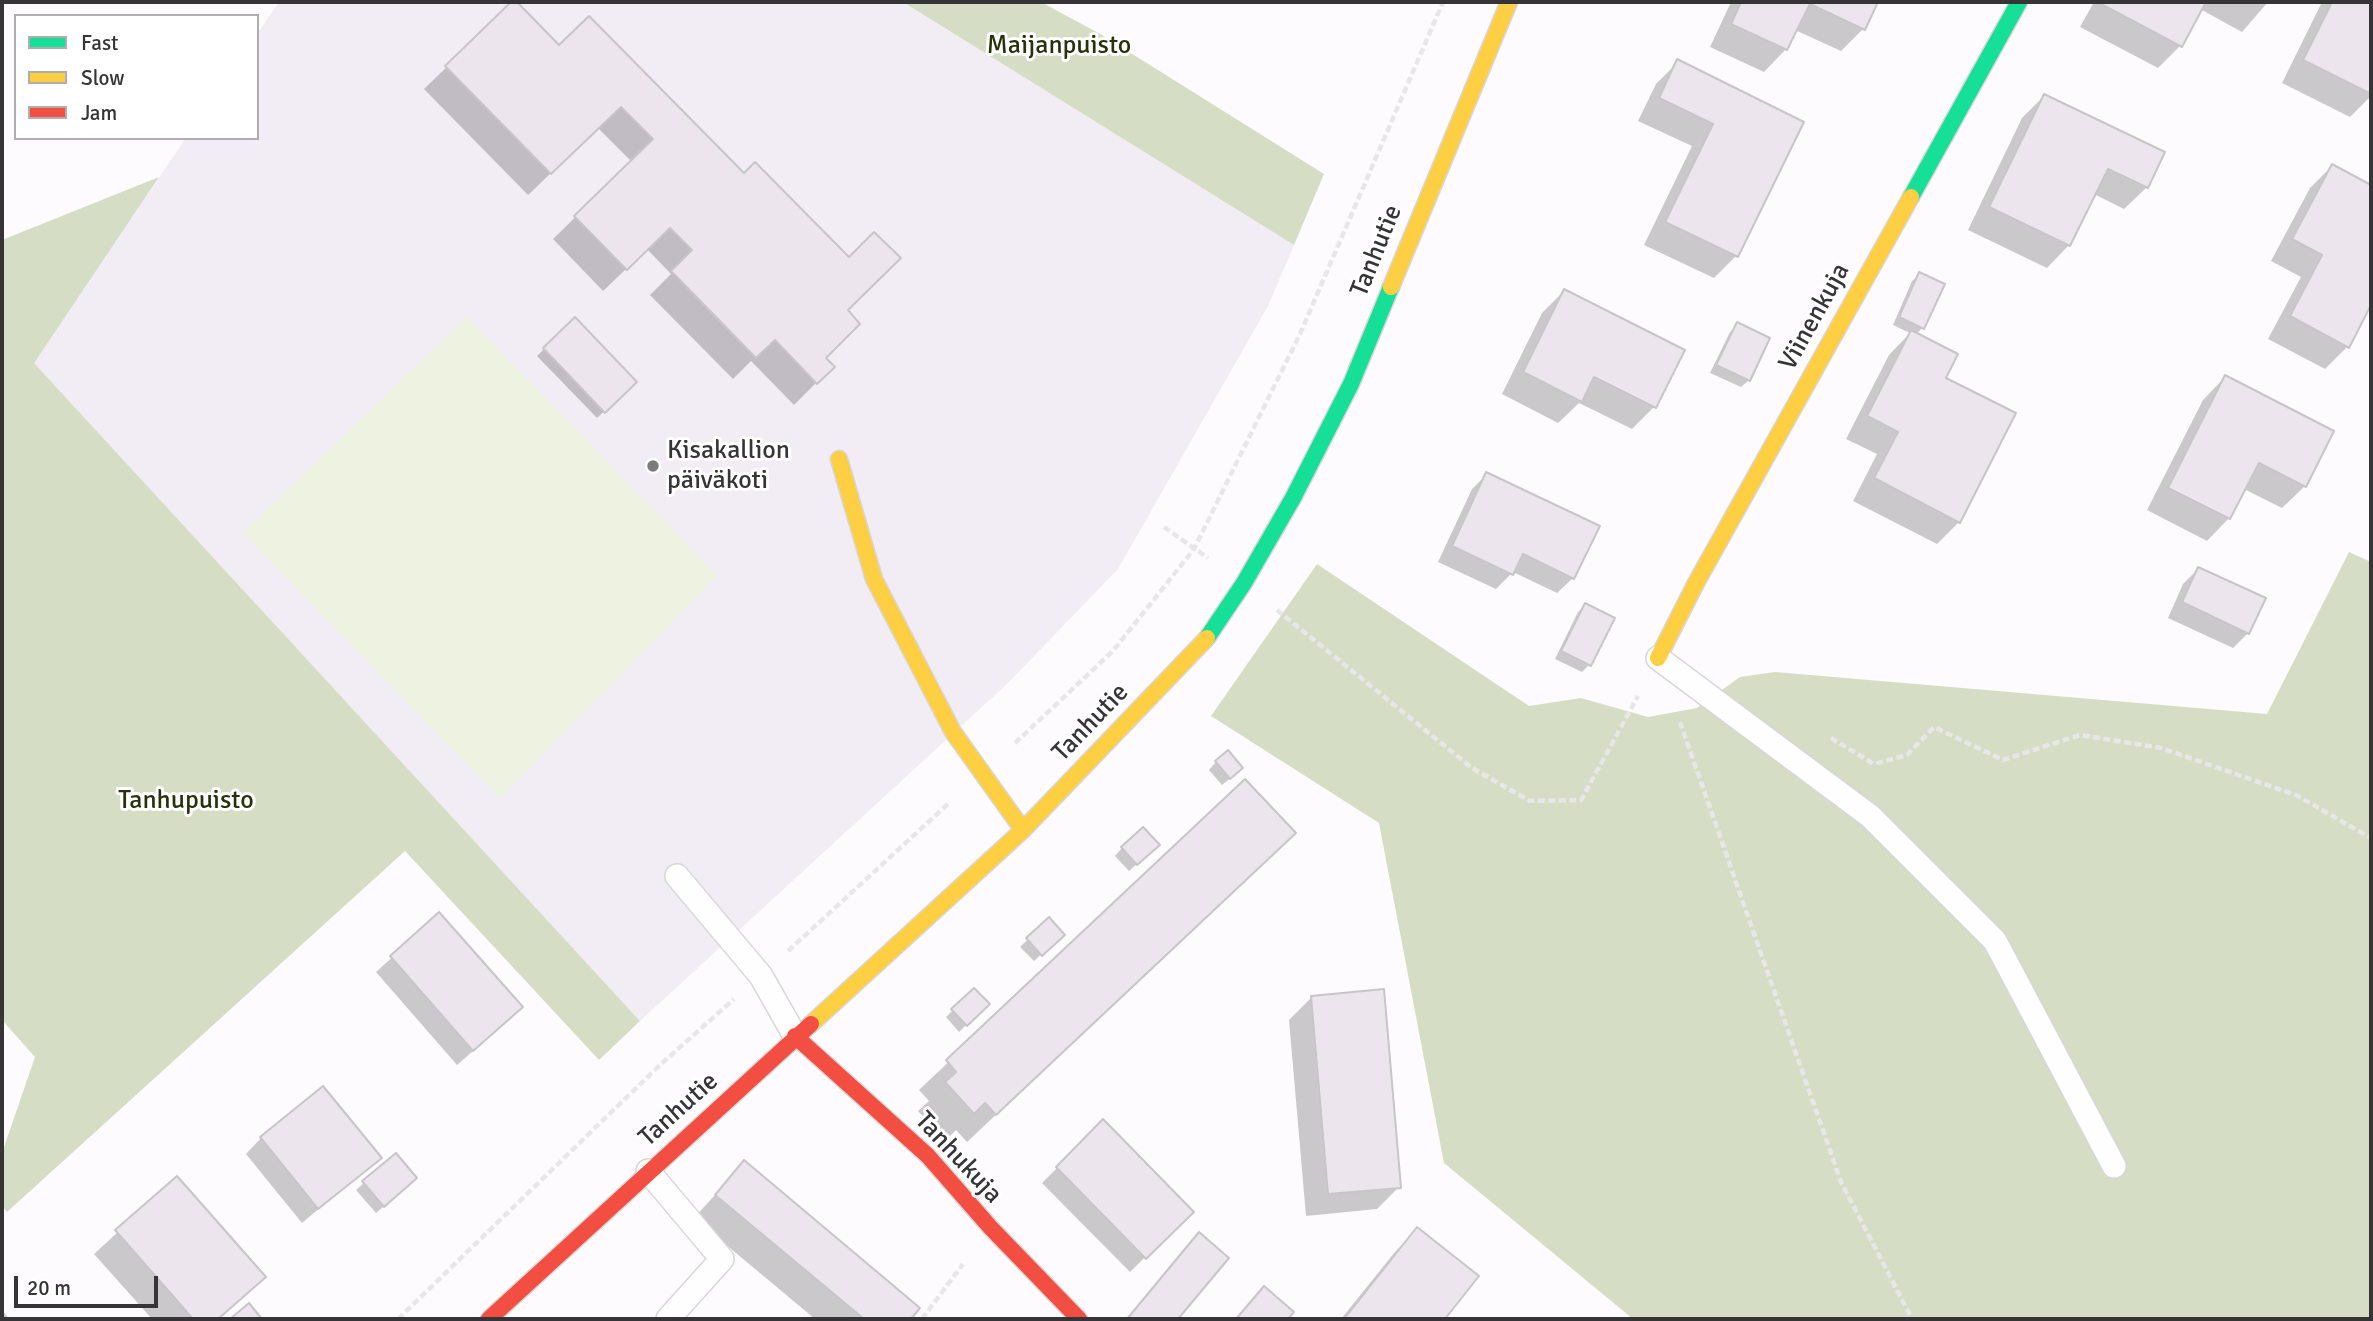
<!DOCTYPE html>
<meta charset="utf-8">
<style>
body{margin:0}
#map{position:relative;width:2373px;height:1321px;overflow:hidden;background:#fdfbfe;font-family:Signika,sans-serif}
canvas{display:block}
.frame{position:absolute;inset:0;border:4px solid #363437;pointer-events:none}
.legend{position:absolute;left:14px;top:14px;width:245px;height:126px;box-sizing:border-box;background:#fff;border:2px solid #afaeaf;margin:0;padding:9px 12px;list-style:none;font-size:21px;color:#363437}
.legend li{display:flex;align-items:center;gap:14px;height:35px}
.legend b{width:35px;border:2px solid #afaeaf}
.scale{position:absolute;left:14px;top:1276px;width:144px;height:32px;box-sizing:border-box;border:4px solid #363437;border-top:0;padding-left:9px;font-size:21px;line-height:24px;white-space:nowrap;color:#363437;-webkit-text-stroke:5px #fff;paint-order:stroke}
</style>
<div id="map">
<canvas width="2373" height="1321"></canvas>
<div class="frame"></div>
<ul class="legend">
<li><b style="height:9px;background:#16e098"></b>Fast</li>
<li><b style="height:9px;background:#ffcf43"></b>Slow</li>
<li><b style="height:9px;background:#f24e42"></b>Jam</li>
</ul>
<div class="scale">20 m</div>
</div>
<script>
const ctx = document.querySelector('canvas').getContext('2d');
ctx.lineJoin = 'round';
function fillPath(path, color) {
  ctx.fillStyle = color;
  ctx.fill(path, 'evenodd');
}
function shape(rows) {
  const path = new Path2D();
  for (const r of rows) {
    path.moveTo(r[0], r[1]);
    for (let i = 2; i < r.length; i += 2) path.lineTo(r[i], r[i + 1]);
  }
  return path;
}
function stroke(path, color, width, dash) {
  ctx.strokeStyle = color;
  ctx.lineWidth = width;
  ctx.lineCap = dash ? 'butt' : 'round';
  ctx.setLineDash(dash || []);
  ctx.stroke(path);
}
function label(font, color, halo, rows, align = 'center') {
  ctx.font = font + ' Signika,sans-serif';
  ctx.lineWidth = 6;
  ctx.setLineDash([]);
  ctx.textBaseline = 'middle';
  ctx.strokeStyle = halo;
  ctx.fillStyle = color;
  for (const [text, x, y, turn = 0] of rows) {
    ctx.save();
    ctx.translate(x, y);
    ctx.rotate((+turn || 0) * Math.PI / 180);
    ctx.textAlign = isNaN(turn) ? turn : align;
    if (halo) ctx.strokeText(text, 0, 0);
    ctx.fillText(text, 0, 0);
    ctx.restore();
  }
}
fillPath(shape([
 [279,2,903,2,1294,245,1268,306,1118,569,1008,683,640,1021,33,362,186,138,257,138,257,34]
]), '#f2ecf4');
fillPath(shape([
 [467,317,718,576,500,798,243,533]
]), '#eef3e1');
fillPath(shape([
 [903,2,1041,2,1102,35,1324,174,1294,245],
 [159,177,34,363,640,1021,599,1060,405,851,7,1212,2,1206,2,1153,35,1057,2,1020,2,240],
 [2349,552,2371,562,2371,1319,1633,1319,1444,1163,1379,823,1211,716,1317,564,1529,706,1581,698,1648,717,1697,708,1740,677,1775,672,2267,714]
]), '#d5ddc4');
fillPath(shape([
 [514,2,846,311,823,358,832,367,794,405,751,361,733,379,650,295,671,274,647,249,603,291,553,239,632,162,598,128,528,195,424,89],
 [1731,2,1876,2,1863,29,1841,51,1795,30,1786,49,1764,72,1710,47],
 [2094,2,2268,2,2242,32,2200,9,2180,46,2158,68,2080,27],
 [2322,2,2371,2,2371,96,2350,117,2282,83],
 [1678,62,1802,122,1736,256,1714,278,1644,245,1692,146,1638,121,1656,84],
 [2044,96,2147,187,2124,209,2094,194,2069,245,2047,268,1968,230,2022,118],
 [2332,166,2371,187,2371,301,2347,347,2325,369,2268,339,2301,277,2271,261,2310,188],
 [1920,274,1922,328,1916,335,1959,522,1937,544,1853,501,1877,454,1846,439,1889,355,1910,333,1893,325,1912,281],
 [1564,291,1654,407,1632,429,1579,403,1558,423,1502,394,1542,313],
 [575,319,635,382,597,418,537,356],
 [1737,325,1749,380,1741,387,1710,373,1730,332],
 [2225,377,2305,486,2282,508,2244,489,2229,518,2207,541,2147,510,2203,400],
 [1487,474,1573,578,1557,593,1513,572,1496,589,1438,562,1472,489],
 [2198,569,2248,633,2233,648,2168,618,2183,584],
 [1585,605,1589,665,1582,672,1555,659,1578,612],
 [1216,762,1233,776,1222,785,1209,770],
 [1245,781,1265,861,967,1142,956,1130,945,1141,918,1111,929,1101,919,1090],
 [1122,848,1150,852,1129,871,1115,856],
 [439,915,505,1023,457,1065,376,972],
 [1049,919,1063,934,1034,961,1020,947],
 [974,990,988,1004,959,1032,946,1017],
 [1312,997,1399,1187,1377,1209,1306,1216,1289,1020],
 [1103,1122,1191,1212,1130,1272,1042,1183],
 [261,1138,379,1158,302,1223,246,1154],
 [744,1163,918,1309,909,1319,815,1319,694,1218],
 [177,1178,263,1277,219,1319,152,1319,94,1254],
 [364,1183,408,1185,376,1213,356,1190],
 [1417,1230,1477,1277,1443,1319,1341,1319,1395,1252],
 [1199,1234,1227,1258,1176,1319,1127,1319],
 [2,1310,9,1319,2,1319]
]), '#0003');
const building = shape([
 [511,2,517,2,559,45,589,16,744,173,755,162,849,257,874,232,901,258,848,310,860,324,826,358,835,367,817,384,775,340,756,358,671,271,692,250,670,228,627,270,574,216,653,139,621,107,551,174,445,66,511,2],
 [1741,2,1878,2,1865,30,1810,4,1787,50,1731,24,1741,2],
 [2103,2,2206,2,2182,47,2101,4,2103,2],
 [2332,2,2371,2,2371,94,2303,60,2332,2],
 [1677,59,1804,122,1738,257,1665,222,1713,124,1659,98,1677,59],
 [2044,94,2165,152,2148,188,2108,169,2070,246,1989,207,2044,94],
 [2332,164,2371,185,2371,305,2349,348,2290,316,2322,255,2292,239,2332,164],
 [1919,272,1945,284,1924,329,1899,317,1919,272],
 [1564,289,1685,350,1656,408,1594,377,1582,402,1523,372,1564,289],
 [575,317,637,382,605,413,543,348,575,317],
 [1737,322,1770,338,1750,381,1716,365,1737,322],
 [1911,330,1958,354,1946,378,2016,413,1960,523,1874,478,1898,432,1867,416,1911,330],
 [2225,375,2334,431,2306,487,2259,463,2230,519,2168,488,2225,375],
 [1486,472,1600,526,1574,579,1523,554,1513,575,1452,546,1486,472],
 [2198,567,2266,598,2249,634,2182,602,2198,567],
 [1585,603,1615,618,1591,666,1561,651,1585,603],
 [1228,750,1243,768,1230,779,1215,761,1228,750],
 [1245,779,1296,833,996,1115,985,1103,974,1114,945,1082,956,1072,946,1060,1245,779],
 [1143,827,1160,845,1137,865,1121,847,1143,827],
 [439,912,523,1007,473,1051,390,956,439,912],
 [1049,917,1065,935,1042,956,1026,938,1049,917],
 [974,988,990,1004,967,1026,951,1009,974,988],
 [1384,989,1401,1188,1328,1194,1311,996,1384,989],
 [323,1086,382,1158,318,1209,260,1137,323,1086],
 [1103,1119,1194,1212,1146,1259,1056,1167,1103,1119],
 [396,1153,417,1178,384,1207,362,1181,396,1153],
 [744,1160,920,1308,911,1319,864,1319,715,1195,744,1160],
 [177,1176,266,1277,218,1319,193,1319,115,1230,177,1176],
 [1417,1227,1479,1276,1445,1319,1344,1319,1417,1227],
 [1199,1232,1229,1258,1178,1319,1127,1319,1199,1232],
 [1264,1286,1294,1312,1288,1319,1236,1319,1264,1286],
 [249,1303,262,1319,230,1319,249,1303]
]);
fillPath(building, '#ece5ee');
stroke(building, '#c7c5c7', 2);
const lane = shape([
 [1658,658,1870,816,1995,941,2114,1166],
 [677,876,761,976,795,1036],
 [648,1171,722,1259,668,1319]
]);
const fast = shape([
 [1911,197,2019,2],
 [1207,638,1244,583,1293,498,1351,384,1391,287]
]);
const slow = shape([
 [1391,287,1509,2],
 [839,459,874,579,953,732,1023,830],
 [1658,658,1696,583,1911,197],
 [811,1024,1023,830,1207,638]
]);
const jam = shape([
 [795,1036,928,1156,990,1227,1079,1319],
 [489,1319,811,1024]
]);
stroke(lane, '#d8d6d9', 26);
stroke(fast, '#d8d6d9', 19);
stroke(slow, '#d8d6d9', 19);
stroke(jam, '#d8d6d9', 19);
stroke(shape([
 [1164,527,1208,558],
 [1277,610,1472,768,1530,801,1581,800,1638,696],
 [1680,722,1841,1182,1912,1319],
 [1831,738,1874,764,1907,755,1934,727,2003,760,2080,735,2161,748,2296,795,2371,838],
 [1015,743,1113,651,1194,549,1300,334,1443,2],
 [788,951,949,803],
 [398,1319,660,1065,734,999],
 [922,1319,963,1264]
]), '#e8e7e8', 4.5, [7, 3.5]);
stroke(lane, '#fffeff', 23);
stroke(fast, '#16e098', 16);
stroke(slow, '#ffcf43', 16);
stroke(jam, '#f24e42', 16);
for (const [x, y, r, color] of [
 [653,466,7,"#7c7a7d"]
]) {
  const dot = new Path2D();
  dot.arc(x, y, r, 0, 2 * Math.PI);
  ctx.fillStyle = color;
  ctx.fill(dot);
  stroke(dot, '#fff', 2.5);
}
label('26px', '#28310c', '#fff', [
 ["Maijanpuisto",1059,46],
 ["Tanhupuisto",186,801]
]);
label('26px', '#363437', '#fff', [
 ["Tanhutie",1377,251,-68],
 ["Viinenkuja",1815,317,-61],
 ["Tanhutie",1091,723,-46],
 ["Tanhutie",679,1110,-42],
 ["Tanhukuja",958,1158,47]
]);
label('26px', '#363437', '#fff', [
 ["Kisakallion",667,451],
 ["päiväkoti",667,481]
], 'left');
</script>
